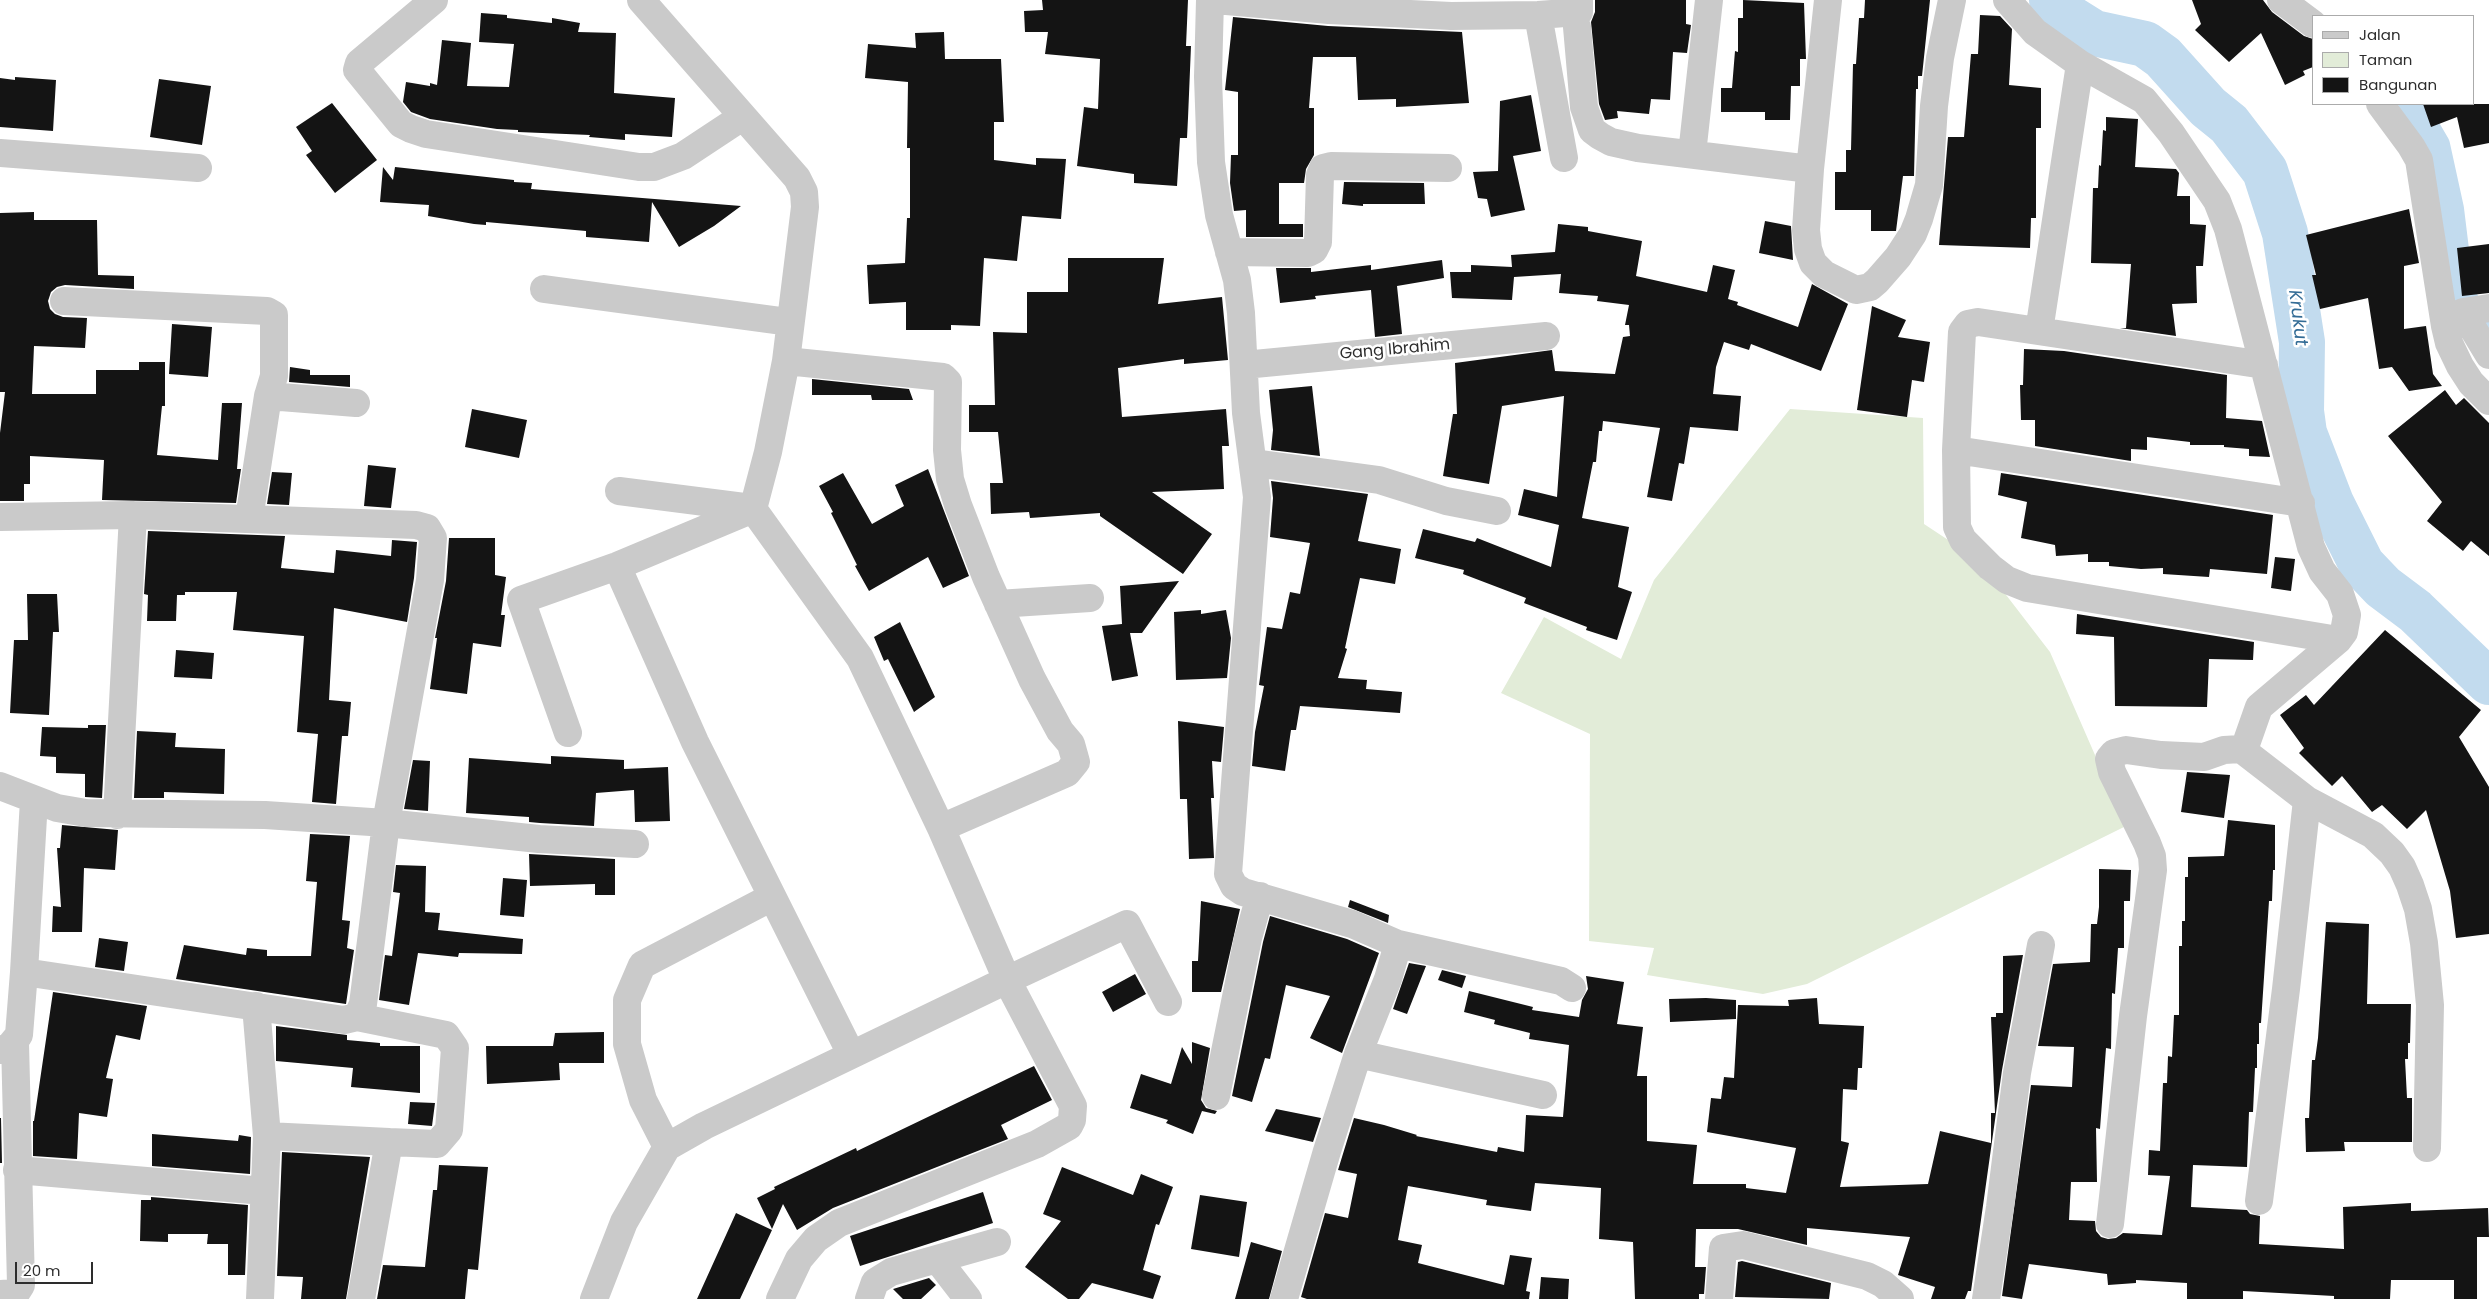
<!DOCTYPE html>
<style>
body{margin:0}
#map{position:relative;width:2489px;height:1299px;overflow:hidden;background:#fff;font-family:Poppins,sans-serif}
canvas{display:block}
.legend{position:absolute;left:2312px;top:15px;width:162px;height:90px;box-sizing:border-box;background:#fff;border:1px solid #ababab;margin:0;padding:6px 9px;list-style:none;font-size:15px;color:#2d2d2d}
.legend li{display:flex;align-items:center;gap:10px;height:25px}
.legend b{width:25px;border:1px solid #ababab}
.scale{position:absolute;left:15px;top:1262px;width:78px;height:22px;box-sizing:border-box;border:2px solid #2d2d2d;border-top:0;padding-left:6px;font-size:15px;line-height:18px;white-space:nowrap;color:#2d2d2d;-webkit-text-stroke:4px #fff;paint-order:stroke}
</style>
<div id="map">
<canvas width="2489" height="1299"></canvas>
<ul class="legend">
<li><b style="height:6px;background:#cacaca"></b>Jalan</li>
<li><b style="height:14px;background:#e2ecd8"></b>Taman</li>
<li><b style="height:14px;background:#141414"></b>Bangunan</li>
</ul>
<div class="scale">20 m</div>
</div>
<script>
const ctx = document.querySelector('canvas').getContext('2d');
ctx.lineJoin = 'round';
function fillPath(path, color) {
  ctx.fillStyle = color;
  ctx.fill(path, 'evenodd');
}
function shape(rows) {
  const path = new Path2D();
  for (const r of rows) {
    path.moveTo(r[0], r[1]);
    for (let i = 2; i < r.length; i += 2) path.lineTo(r[i], r[i + 1]);
  }
  return path;
}
function stroke(path, color, width, dash) {
  ctx.strokeStyle = color;
  ctx.lineWidth = width;
  ctx.lineCap = dash ? 'butt' : 'round';
  ctx.setLineDash(dash || []);
  ctx.stroke(path);
}
function label(font, color, halo, rows, align = 'center') {
  ctx.font = font + ' Poppins,sans-serif';
  ctx.lineWidth = 5;
  ctx.setLineDash([]);
  ctx.textBaseline = 'middle';
  ctx.strokeStyle = halo;
  ctx.fillStyle = color;
  for (const [text, x, y, turn = 0] of rows) {
    ctx.save();
    ctx.translate(x, y);
    ctx.rotate((+turn || 0) * Math.PI / 180);
    ctx.textAlign = isNaN(turn) ? turn : align;
    if (halo) ctx.strokeText(text, 0, 0);
    ctx.fillText(text, 0, 0);
    ctx.restore();
  }
}
fillPath(shape([
 [1790,409,1923,418,1924,524,1980,561,2050,652,2126,826,1807,984,1763,994,1647,975,1654,948,1589,941,1590,734,1501,693,1544,617,1621,659,1654,580]
]), '#e2ecd8');
stroke(shape([
 [2412,104,2436,145,2450,209,2460,291,2480,331]
]), '#c2dbee', 28);
stroke(shape([
 [2052,0,2062,13,2094,33,2145,44,2163,57,2208,107,2229,124,2265,171,2285,233,2302,342,2301,411,2304,433,2331,503,2362,565,2383,587,2415,611,2489,682]
]), '#c2dbee', 46);
fillPath(shape([
 [1042,0,1188,0,1186,46,1191,46,1188,118,1187,138,1180,138,1177,186,1134,183,1134,174,1077,166,1084,107,1098,109,1100,59,1045,54,1048,32,1025,32,1024,11,1043,10],
 [1595,0,1686,0,1686,24,1691,25,1687,53,1673,52,1670,100,1651,99,1649,114,1617,111,1618,118,1605,120,1599,104,1591,22,1595,12],
 [1743,0,1804,3,1806,59,1800,59,1800,86,1791,86,1790,120,1765,120,1765,112,1721,112,1721,88,1732,88,1735,51,1738,52,1738,18,1743,18],
 [1865,0,1930,0,1922,76,1918,76,1918,89,1916,89,1914,176,1903,176,1896,231,1871,231,1871,210,1835,210,1835,172,1846,172,1846,150,1851,150,1853,64,1856,64,1859,18,1864,18],
 [2192,0,2263,0,2272,12,2304,36,2313,39,2313,67,2303,71,2305,75,2285,85,2261,33,2229,62,2195,30,2201,24],
 [481,13,507,15,507,18,552,23,552,18,580,23,578,32,616,33,614,93,675,98,672,137,625,134,625,140,589,137,590,135,518,132,518,130,497,129,430,119,411,112,403,102,406,82,430,86,430,83,437,85,442,40,471,43,467,86,509,87,514,44,479,42],
 [1980,15,2000,16,2012,29,2009,85,2041,88,2041,128,2036,128,2036,218,2031,218,2030,248,1939,245,1948,137,1964,137,1971,54,1978,54],
 [1233,17,1328,26,1462,32,1469,103,1396,107,1396,99,1358,100,1356,57,1313,57,1309,108,1314,108,1314,155,1306,169,1304,183,1279,183,1279,224,1303,224,1303,237,1246,237,1246,210,1234,211,1230,183,1231,155,1238,155,1238,92,1225,90],
 [944,32,945,59,1001,59,1004,122,994,122,994,160,1036,165,1036,158,1066,159,1061,219,1022,216,1017,261,984,258,980,326,951,325,951,330,906,330,906,302,869,304,867,265,905,263,907,218,910,218,910,148,907,148,908,82,865,78,868,44,916,48,915,33],
 [15,77,56,80,53,131,0,127,0,78,15,80],
 [159,79,211,86,202,145,150,137],
 [1531,95,1541,151,1513,156,1525,210,1491,217,1487,199,1478,198,1473,172,1498,171,1500,101],
 [332,103,377,160,335,193,306,155,312,151,296,127],
 [2423,104,2489,104,2489,143,2464,148,2457,117,2431,127],
 [2106,117,2138,119,2135,167,2176,169,2179,173,2177,196,2190,196,2190,224,2206,225,2203,266,2196,266,2197,303,2172,304,2176,336,2120,328,2126,328,2131,264,2091,263,2093,188,2098,188,2099,165,2101,166,2103,130,2106,131],
 [383,167,393,180,395,167,514,180,514,182,532,183,531,189,741,206,714,226,679,247,652,202,649,242,586,237,586,231,486,222,486,225,474,224,428,216,429,205,380,202],
 [1344,182,1424,183,1425,204,1363,204,1363,206,1342,204],
 [2409,209,2419,263,2404,266,2404,329,2426,326,2433,374,2442,386,2409,391,2392,367,2379,369,2368,298,2320,309,2312,275,2316,275,2306,235],
 [34,212,34,220,97,220,98,275,134,276,134,289,65,285,57,287,51,292,48,301,50,309,55,314,63,317,87,318,85,348,34,346,32,394,96,394,96,370,139,370,139,362,165,362,165,406,162,406,157,455,218,460,222,403,242,403,237,469,241,469,236,503,102,500,104,460,30,456,30,484,24,484,24,501,0,501,0,433,5,392,0,392,0,213],
 [1765,221,1791,226,1793,260,1759,253],
 [1558,224,1588,227,1588,231,1642,241,1636,276,1707,292,1713,265,1735,270,1728,299,1738,302,1737,305,1798,327,1812,284,1848,304,1821,371,1751,344,1749,350,1724,342,1716,367,1713,394,1741,396,1738,431,1690,427,1684,464,1679,463,1672,501,1647,497,1660,428,1603,421,1602,431,1599,431,1596,462,1593,462,1582,518,1629,527,1618,587,1632,592,1617,640,1586,630,1587,627,1524,603,1526,598,1463,574,1464,570,1415,558,1423,529,1475,542,1477,538,1551,567,1559,525,1518,515,1524,489,1557,497,1564,396,1502,406,1489,484,1443,476,1453,414,1457,414,1455,363,1552,350,1555,371,1615,374,1623,337,1630,336,1629,325,1625,325,1629,305,1597,301,1598,296,1559,293,1561,274,1514,277,1512,300,1452,298,1450,272,1471,272,1471,265,1512,267,1511,255,1555,252],
 [2489,244,2489,293,2462,296,2457,248],
 [1068,258,1164,258,1158,304,1222,297,1228,360,1184,364,1184,359,1118,368,1122,417,1226,409,1229,446,1222,446,1224,489,1152,492,1212,534,1183,574,1100,516,1100,513,1030,518,1029,512,991,514,990,483,1003,483,998,432,969,432,969,405,995,405,993,332,1027,333,1027,292,1068,292],
 [1442,260,1444,278,1397,286,1402,334,1375,337,1371,290,1315,296,1316,299,1280,303,1276,268,1311,268,1311,272,1371,265,1371,270],
 [1872,306,1906,320,1898,337,1930,342,1924,382,1912,380,1907,417,1857,410],
 [172,324,212,327,208,377,169,374],
 [2024,349,2064,351,2227,375,2226,418,2262,421,2270,457,2249,456,2249,449,2224,447,2224,445,2190,445,2190,442,2147,437,2147,450,2131,449,2131,461,2035,446,2035,420,2021,420,2020,385,2023,385],
 [290,367,310,370,310,375,350,375,350,387,289,382],
 [812,379,909,389,913,400,872,400,871,395,812,395],
 [1312,386,1320,456,1271,450,1273,430,1269,390],
 [2445,390,2456,405,2464,398,2489,423,2489,556,2471,541,2463,551,2427,521,2442,502,2388,436],
 [472,409,527,420,519,458,465,447],
 [368,465,396,468,391,508,364,506],
 [928,469,969,576,943,588,928,557,869,591,855,566,857,565,831,513,833,512,819,486,843,473,872,524,904,506,895,485],
 [272,472,292,473,289,505,267,504],
 [2001,473,2273,515,2267,574,2210,569,2209,577,2163,574,2163,568,2141,569,2109,566,2109,562,2088,562,2088,554,2056,556,2055,545,2021,538,2027,502,1998,495],
 [1271,481,1368,494,1358,541,1401,549,1395,584,1360,578,1345,648,1347,649,1338,678,1367,680,1366,689,1402,692,1400,713,1300,706,1296,730,1291,730,1285,771,1252,766,1255,732,1264,686,1259,685,1267,627,1282,629,1290,592,1300,594,1310,543,1270,537,1273,498],
 [148,531,285,536,281,568,334,573,336,550,391,556,392,540,417,542,414,578,407,622,334,608,329,700,351,702,348,736,342,736,336,804,312,802,318,734,297,732,304,636,233,630,237,592,185,592,185,595,177,595,176,621,147,621,148,595,144,594],
 [449,538,495,538,495,575,506,577,501,615,505,615,501,647,473,643,467,694,430,689,437,638,435,638,446,581],
 [2275,557,2295,559,2291,591,2271,588],
 [1179,581,1142,633,1130,633,1138,676,1112,681,1102,626,1122,624,1120,586],
 [27,594,57,594,59,632,53,632,49,715,10,713,14,640,28,640],
 [1201,610,1201,614,1226,610,1231,638,1227,678,1176,680,1174,612],
 [2077,614,2254,642,2253,660,2209,659,2207,707,2115,706,2114,637,2076,634],
 [900,622,935,697,914,712,888,659,884,661,874,637],
 [2385,630,2481,710,2459,737,2489,787,2489,934,2456,938,2450,891,2426,810,2407,829,2382,805,2372,812,2342,776,2332,786,2299,753,2304,748,2280,715,2306,695,2314,705],
 [176,650,214,653,212,679,174,677],
 [1178,721,1224,727,1221,762,1212,761,1214,798,1211,798,1214,858,1189,859,1187,799,1180,799],
 [88,725,106,725,102,798,85,797,85,774,56,773,56,757,40,756,42,727,88,728],
 [137,731,176,733,175,747,225,749,224,794,164,792,164,798,134,798],
 [551,756,624,760,624,769,668,767,670,821,635,822,634,790,596,793,594,826,540,823,529,822,529,817,466,813,469,758,551,764],
 [413,760,430,761,428,811,404,809],
 [2187,772,2230,775,2224,818,2181,812],
 [2228,820,2275,825,2275,870,2273,870,2272,901,2269,901,2261,1023,2259,1023,2259,1044,2257,1044,2257,1068,2255,1068,2253,1112,2249,1112,2247,1167,2193,1165,2191,1207,2247,1210,2250,1214,2260,1216,2259,1244,2344,1249,2343,1207,2411,1203,2411,1211,2488,1208,2489,1237,2477,1237,2477,1299,2454,1299,2454,1280,2391,1280,2390,1299,2334,1299,2334,1296,2243,1291,2243,1299,2187,1299,2187,1283,2136,1280,2136,1283,2108,1285,2107,1274,2029,1264,2022,1299,2002,1296,2031,1085,2072,1087,2074,1047,2038,1046,2053,964,2090,962,2091,924,2097,924,2099,907,2099,869,2131,870,2130,901,2124,901,2124,948,2118,948,2115,994,2112,993,2111,1049,2106,1048,2100,1129,2096,1128,2097,1182,2071,1182,2069,1220,2095,1221,2096,1231,2101,1237,2108,1239,2116,1238,2123,1233,2162,1235,2170,1176,2148,1175,2149,1150,2160,1151,2163,1083,2167,1083,2168,1056,2172,1057,2174,1015,2179,1015,2179,946,2182,946,2182,921,2185,921,2185,877,2188,877,2188,857,2224,856],
 [62,825,118,830,115,870,84,868,82,932,52,932,53,906,61,907,57,848,60,848],
 [310,834,350,836,342,920,350,921,347,948,354,950,346,1004,176,979,184,945,246,955,247,948,267,950,267,956,311,956,317,882,306,881],
 [529,854,615,859,615,895,595,895,595,884,530,886],
 [396,865,426,866,425,912,440,913,438,930,523,939,522,954,459,953,458,957,418,953,409,1005,379,1000,385,955,392,956,400,893,393,892],
 [503,878,527,880,524,917,500,915],
 [1350,900,1389,915,1388,923,1348,907],
 [1201,901,1240,909,1221,992,1192,992,1192,961,1198,961],
 [1270,916,1347,939,1379,953,1342,1053,1310,1038,1330,996,1286,985,1270,1059,1265,1058,1252,1102,1232,1096,1263,942],
 [2326,922,2369,924,2367,1004,2411,1004,2410,1043,2408,1043,2408,1059,2405,1059,2407,1098,2412,1098,2412,1142,2344,1142,2345,1151,2306,1152,2305,1118,2309,1118,2312,1060,2315,1060,2318,1038],
 [99,938,128,942,124,971,95,967],
 [2023,955,2002,1070,1971,1291,1968,1291,1965,1299,1931,1299,1935,1287,1898,1275,1910,1237,1807,1228,1807,1245,1738,1229,1696,1229,1695,1267,1706,1267,1704,1294,1699,1294,1699,1299,1635,1299,1633,1242,1599,1239,1601,1188,1535,1183,1531,1211,1486,1205,1487,1200,1408,1186,1398,1240,1422,1245,1418,1263,1504,1285,1510,1255,1532,1258,1526,1291,1530,1292,1529,1299,1307,1299,1301,1297,1325,1213,1348,1218,1357,1174,1338,1170,1354,1118,1384,1125,1417,1135,1416,1136,1497,1152,1498,1147,1524,1152,1526,1115,1563,1117,1569,1045,1529,1039,1530,1033,1494,1024,1495,1020,1464,1012,1469,991,1533,1007,1532,1010,1579,1017,1582,1000,1588,989,1586,976,1624,982,1617,1024,1643,1027,1637,1076,1647,1076,1647,1141,1697,1145,1693,1184,1746,1184,1746,1188,1786,1193,1796,1148,1707,1132,1711,1098,1721,1099,1724,1077,1734,1078,1738,1005,1789,1006,1788,1000,1817,998,1819,1024,1864,1026,1862,1068,1858,1068,1857,1090,1843,1089,1841,1141,1849,1143,1840,1187,1928,1184,1940,1131,1991,1143,1991,1113,1995,1113,1991,1017,1996,1017,1996,1013,2003,1013,2003,956],
 [1409,963,1426,966,1407,1014,1393,1009],
 [1442,970,1466,976,1462,988,1438,980],
 [1135,974,1146,994,1113,1012,1102,992],
 [53,992,147,1006,140,1040,116,1035,106,1078,113,1079,107,1117,79,1113,77,1159,33,1156,33,1121,34,1121],
 [1706,998,1736,1000,1736,1019,1670,1022,1669,999],
 [276,1026,347,1035,347,1040,380,1043,380,1046,420,1046,420,1093,351,1087,353,1068,276,1061],
 [604,1032,604,1063,559,1063,560,1080,487,1084,486,1046,553,1046,555,1033],
 [1192,1042,1210,1048,1201,1100,1206,1108,1217,1111,1215,1114,1202,1111,1193,1134,1166,1123,1168,1120,1130,1108,1141,1074,1171,1084,1182,1047,1192,1064],
 [1034,1066,1052,1100,1001,1125,1008,1139,833,1208,797,1230,783,1204,772,1229,757,1198,775,1189,774,1187,856,1148,857,1151],
 [410,1102,435,1103,432,1126,408,1124],
 [1276,1109,1321,1118,1313,1142,1265,1131],
 [0,1118,1,1118,2,1163,0,1163],
 [152,1134,238,1141,239,1135,251,1137,250,1174,152,1166],
 [282,1152,370,1157,346,1299,301,1299,303,1277,277,1276],
 [439,1165,488,1167,478,1270,468,1269,465,1299,377,1299,383,1265,425,1267,433,1190,437,1190],
 [1062,1167,1133,1195,1141,1174,1173,1187,1159,1225,1156,1224,1143,1270,1161,1276,1153,1299,1092,1283,1079,1299,1068,1299,1025,1267,1061,1221,1043,1214],
 [983,1192,993,1223,860,1266,850,1236],
 [1200,1195,1247,1202,1239,1257,1191,1249],
 [151,1197,248,1205,245,1275,228,1275,228,1244,207,1244,208,1234,168,1234,168,1242,140,1241,141,1200,151,1200],
 [736,1213,772,1230,740,1299,697,1299],
 [1251,1242,1282,1251,1269,1299,1235,1299],
 [1742,1261,1831,1283,1829,1299,1735,1297,1738,1262],
 [1541,1277,1569,1279,1568,1299,1539,1299],
 [929,1278,936,1285,921,1299,903,1299,893,1289]
]), '#141414');
stroke(shape([
 [434,0,359,63,357,70,401,124,411,129,426,134,639,167,654,167,683,156,742,117],
 [1210,0,1208,77,1211,162,1219,215,1237,280,1241,313,1246,413,1257,497,1228,874,1234,886,1243,892,1352,924,1398,944,1561,981,1572,988],
 [1215,0,1329,10,1451,16,1538,15,1579,12,1579,0],
 [1828,0,1810,169,1806,230,1808,249,1813,263,1824,274,1856,290,1870,287,1877,281,1898,257,1913,234,1919,219,1929,185,1934,106,1940,58,1952,0],
 [2007,0,2035,32,2080,64,2144,100,2171,133,2217,201,2228,229,2311,547,2322,571,2340,594,2347,615,2344,632,2338,640,2259,707,2246,744,2241,749,2224,750,2204,757,2161,755,2126,750,2114,753,2109,759,2112,772,2147,843,2152,856,2153,870,2133,1016,2110,1224],
 [2281,0,2313,24],
 [1538,15,1564,158],
 [1577,27,1584,107,1592,130,1600,136,1611,142,1638,148,1810,169],
 [2380,104,2411,146,2419,160,2445,326,2449,343,2460,366,2471,383,2489,401],
 [0,153,198,168],
 [1692,154,1709,0],
 [1229,252,1308,253,1314,250,1318,242,1320,175,1323,168,1331,166,1448,168],
 [544,289,789,322],
 [64,301,267,311,274,315,274,376,268,396,249,519],
 [2489,308,2463,312,2489,355],
 [2039,331,2080,64],
 [786,361,943,377,948,382,947,450,950,479,958,505,986,577,1032,679,1060,731,1071,744,1076,762,1067,773,941,828],
 [1244,365,1546,336],
 [2264,365,1978,322,1968,324,1962,332,1956,450,1957,527,1963,540,1990,567,2007,580,2027,588,2338,640],
 [268,396,356,403],
 [1956,450,2301,503],
 [1254,463,1379,480,1446,501,1497,511],
 [619,491,752,508],
 [0,517,133,515,416,525,427,528,433,538,430,580,386,823,363,1004,357,1017,344,1020,24,972,19,1035,9,1047,0,1050],
 [617,566,695,742,851,1054],
 [998,604,1090,598],
 [568,733,521,600,617,566,753,509],
 [2241,749,2307,800,2286,989,2259,1201],
 [0,786,57,808,86,813,265,815,386,823,539,839,635,844],
 [2307,800,2373,835,2392,853,2402,867,2410,885,2418,909,2424,943,2430,1005,2427,1148],
 [117,815,133,515],
 [24,972,34,800],
 [256,1006,267,1136,260,1299],
 [357,1017,446,1035,455,1048,449,1130,437,1144,389,1142,361,1299],
 [1358,1054,1543,1095],
 [1216,1096,1248,938,1260,896],
 [267,1136,389,1142],
 [667,1147,643,1100,627,1044,627,1000,642,965,772,897],
 [17,1170,264,1191],
 [937,1259,968,1299],
 [0,1294,16,1293,21,1285,15,1042],
 [594,1299,624,1222,667,1147,704,1126,1007,980,941,828,860,658,753,509,768,452,786,361,805,207,804,192,797,178,641,0],
 [780,1299,799,1259,816,1239,839,1223,1037,1144,1069,1126,1072,1120,1073,1106,1007,980,1127,924,1168,1002],
 [869,1299,875,1282,891,1272,997,1242],
 [1284,1299,1327,1151,1358,1054,1388,979,1398,944],
 [1719,1299,1723,1248,1743,1245,1867,1276,1883,1284,1900,1299],
 [1986,1299,2000,1207,2017,1073,2041,945]
]), '#cacaca', 28);
label('16px', '#2d2d2d', '#fff', [
 ["Gang Ibrahim",1395,350,-5]
]);
label('italic 18px', '#336c96', '#fff', [
 ["Krukut",2297,318,83]
]);
</script>
